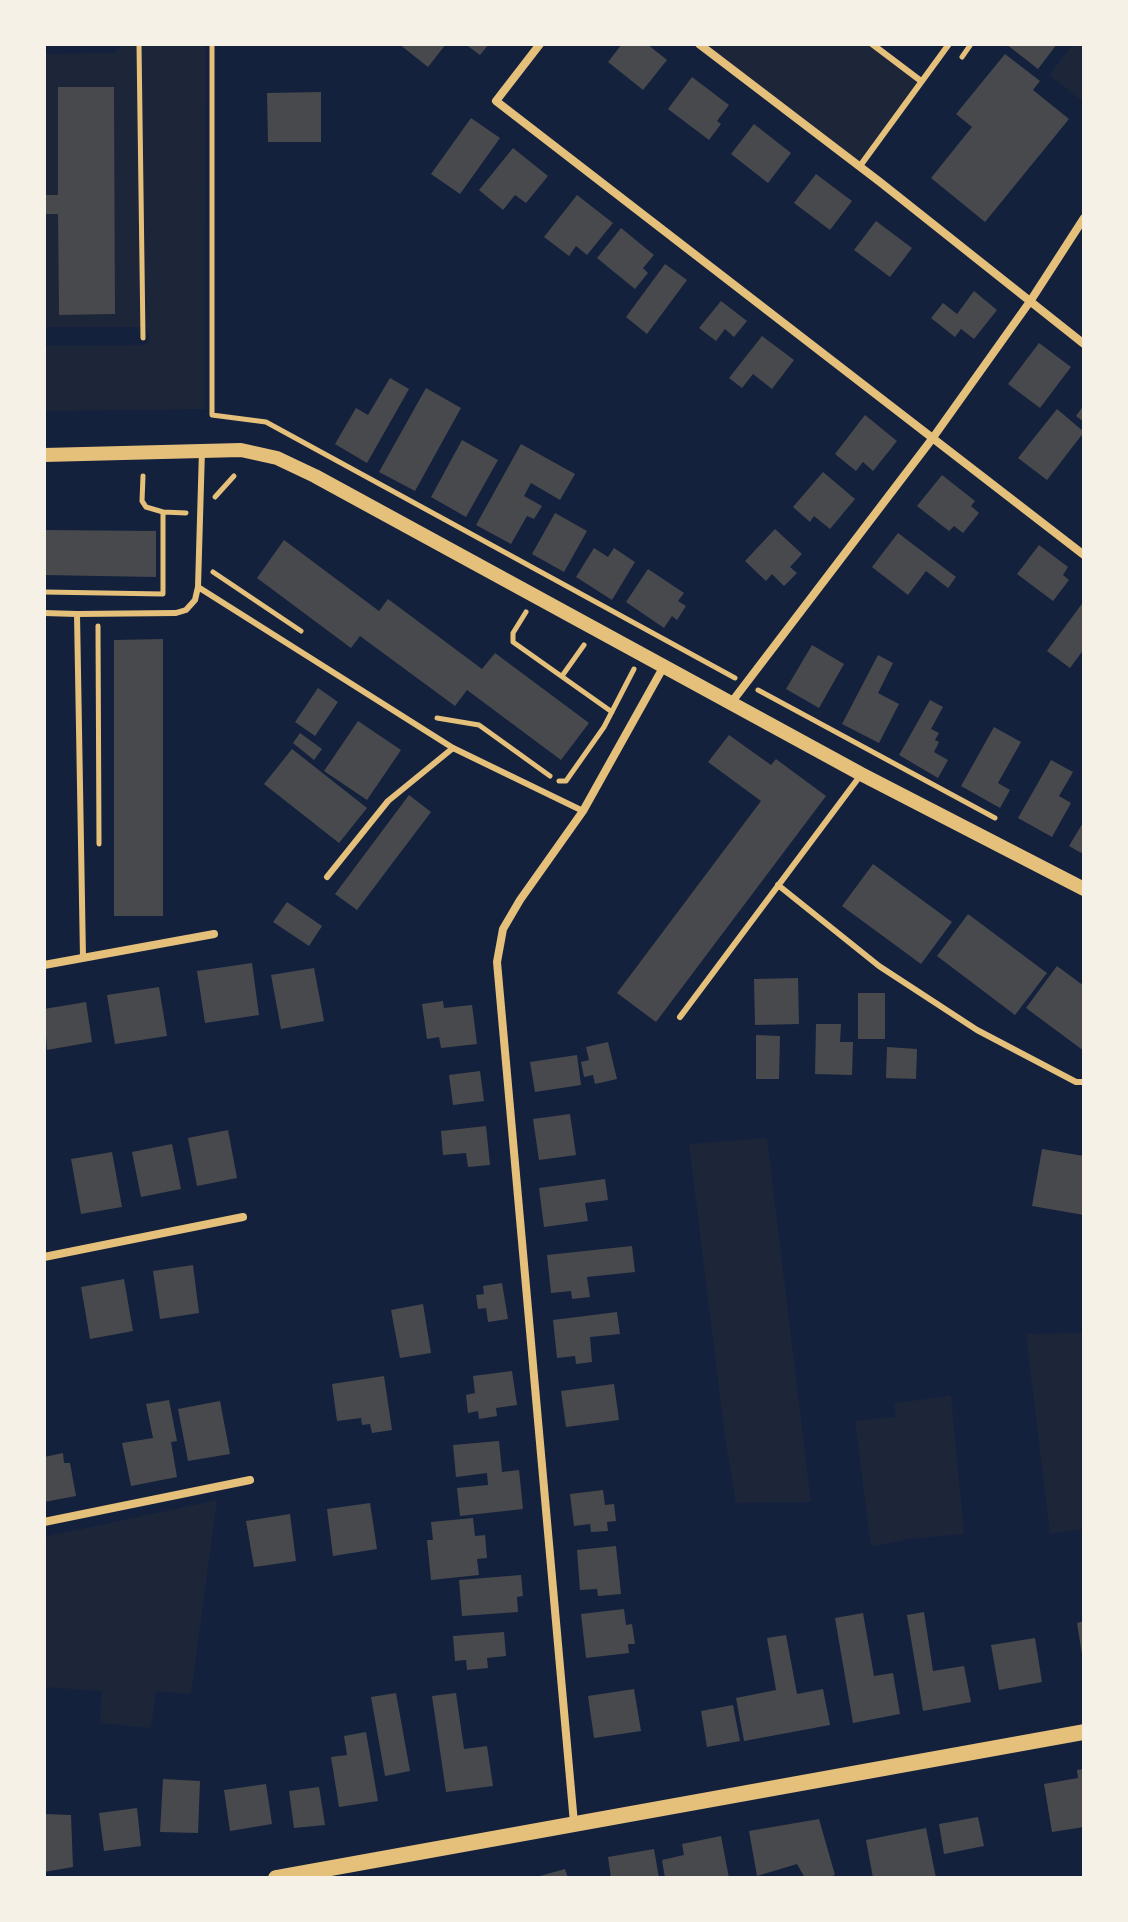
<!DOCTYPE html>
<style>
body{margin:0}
#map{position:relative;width:1128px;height:1922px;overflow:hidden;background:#14213d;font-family:Overpass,sans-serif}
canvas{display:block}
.frame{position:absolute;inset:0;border:46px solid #f6f1e7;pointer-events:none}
</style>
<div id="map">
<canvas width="1128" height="1922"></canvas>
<div class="frame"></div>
</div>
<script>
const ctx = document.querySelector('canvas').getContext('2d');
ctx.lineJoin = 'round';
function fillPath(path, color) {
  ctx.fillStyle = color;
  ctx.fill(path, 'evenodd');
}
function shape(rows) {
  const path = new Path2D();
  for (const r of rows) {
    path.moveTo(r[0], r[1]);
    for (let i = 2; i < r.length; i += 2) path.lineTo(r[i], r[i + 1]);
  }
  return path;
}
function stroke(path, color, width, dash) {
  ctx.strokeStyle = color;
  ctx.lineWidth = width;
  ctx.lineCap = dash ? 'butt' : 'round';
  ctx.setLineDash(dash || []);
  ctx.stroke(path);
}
fillPath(shape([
 [124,44,206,44,205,409,44,411,44,346,145,345,150,339,148,331,143,327,44,327,44,214,58,214,59,315,115,314,114,87,58,87,58,195,44,195,44,54,114,53],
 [699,44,872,44,921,81,860,166],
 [1073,44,1084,44,1084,102,1049,75],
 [767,1138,811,1502,736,1503,725,1437,689,1144],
 [1084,1333,1084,1529,1050,1534,1026,1334],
 [951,1396,964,1534,909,1539,871,1547,855,1421,896,1417,894,1403],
 [217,1500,191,1694,156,1691,151,1728,100,1723,102,1691,44,1687,44,1537]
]), '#1d2539');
fillPath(shape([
 [399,44,446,44,428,67],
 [465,44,489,44,480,55],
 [622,44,647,44,667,60,643,90,608,62],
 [1006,44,1057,44,1038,69],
 [1005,54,1040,81,1033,90,1069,119,985,222,931,178,972,127,956,114],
 [692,77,729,105,717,121,721,124,709,140,668,109],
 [58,87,114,87,115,314,59,315,58,214,44,214,44,195,58,195],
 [321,92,321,142,268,142,267,93],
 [471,118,500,138,460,194,431,174],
 [754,124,791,153,768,183,731,154],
 [513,148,548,176,526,203,515,195,503,210,479,190],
 [816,174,852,201,830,230,794,203],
 [577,195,613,223,587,255,576,246,569,256,544,237],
 [876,221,912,248,890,277,854,250],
 [621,228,654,255,643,268,648,273,635,289,597,258],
 [665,264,687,280,647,334,626,317],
 [974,291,997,310,974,339,961,329,955,337,931,318,943,303,957,314],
 [721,301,747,321,734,337,725,329,716,341,699,328],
 [762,336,794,360,772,389,753,374,742,388,729,378],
 [1039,343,1071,367,1040,408,1008,384],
 [390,378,409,389,367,463,335,444,356,408,368,415],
 [426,388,461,408,415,491,379,472],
 [1084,405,1084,422,1076,416],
 [1057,409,1084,432,1047,480,1018,458],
 [865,415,897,441,873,471,863,462,856,471,835,454],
 [462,440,498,460,466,517,431,497],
 [521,444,575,474,560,500,531,483,524,496,542,506,534,519,527,516,511,544,476,525],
 [823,472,855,499,830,529,814,516,810,522,793,507],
 [942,475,975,501,971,506,979,513,963,533,954,526,949,531,917,506],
 [555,513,587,531,564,572,532,554],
 [775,529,802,554,790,567,797,573,784,586,772,574,766,581,745,561],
 [44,530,156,531,156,577,44,575],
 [898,533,956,577,948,588,926,571,908,595,872,567],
 [284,540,379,611,388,599,482,669,495,653,589,723,561,760,467,690,455,706,360,636,351,648,257,578],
 [1039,545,1068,567,1063,575,1069,580,1053,601,1017,574],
 [594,548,608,557,614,548,635,562,612,600,576,577],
 [648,569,684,593,678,601,686,606,677,620,672,616,664,628,626,602],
 [1084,601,1084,649,1070,668,1047,651],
 [163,639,163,916,114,916,114,640],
 [812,645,844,664,819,708,786,689],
 [878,655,893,663,878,693,899,704,879,743,842,724],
 [318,688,338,702,315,736,295,722],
 [930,700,943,707,931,729,939,733,935,740,939,742,934,752,948,760,938,778,899,755],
 [358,721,401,750,367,800,324,771],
 [994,727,1021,742,998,783,1010,790,1000,808,961,786],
 [300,733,322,749,314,760,293,743],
 [729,735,771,765,776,759,826,796,656,1022,617,993,761,801,708,762],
 [292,749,367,808,339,843,264,784],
 [1051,760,1073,772,1059,796,1071,803,1052,837,1018,818],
 [409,795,431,812,357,910,335,894],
 [1084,821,1084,848,1081,853,1069,846],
 [873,864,952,922,921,964,842,906],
 [287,902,322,926,309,946,273,922],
 [968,914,1047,973,1015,1015,937,956],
 [252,963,259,1015,205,1023,197,971],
 [1057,966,1084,986,1084,1051,1026,1008],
 [314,968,324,1021,281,1029,271,975],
 [798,978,799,1024,755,1025,754,979],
 [159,987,167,1036,115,1044,107,995],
 [858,993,885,993,885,1039,858,1039],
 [443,1001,444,1008,472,1005,477,1044,441,1048,439,1037,427,1039,422,1004],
 [86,1002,92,1042,47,1050,44,1009],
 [816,1024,841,1024,840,1042,853,1042,852,1075,815,1074],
 [756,1035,780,1036,779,1079,756,1079],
 [608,1042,617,1079,595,1084,593,1075,584,1077,581,1062,589,1060,586,1047],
 [887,1047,917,1049,916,1079,886,1078],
 [577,1055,581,1085,535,1092,530,1062],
 [480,1071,484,1101,453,1105,449,1075],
 [570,1114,576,1155,539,1160,533,1119],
 [486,1126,490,1165,468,1167,466,1153,443,1155,441,1131],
 [228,1130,237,1178,197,1186,188,1138],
 [172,1144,181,1189,141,1197,132,1152],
 [1042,1149,1084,1156,1084,1215,1032,1206],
 [112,1152,122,1207,81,1214,71,1159],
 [605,1179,608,1200,585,1203,588,1221,544,1227,539,1188],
 [632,1246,635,1272,587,1277,590,1297,572,1299,571,1291,551,1293,547,1255],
 [193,1265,199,1313,160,1319,153,1271],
 [124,1279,133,1331,90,1339,81,1287],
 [502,1283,508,1319,488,1322,486,1308,478,1309,476,1295,484,1294,483,1286],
 [423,1304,431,1353,400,1358,391,1310],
 [617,1312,620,1334,590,1337,592,1362,576,1364,575,1356,557,1358,553,1320],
 [512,1371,517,1405,496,1408,497,1416,479,1419,478,1411,468,1413,466,1395,475,1393,473,1376],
 [384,1376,392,1430,372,1433,370,1424,362,1425,361,1418,337,1421,332,1384],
 [614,1384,619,1420,566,1427,561,1391],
 [169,1400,177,1441,171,1442,177,1477,131,1486,122,1443,153,1438,146,1404],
 [220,1401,230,1454,188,1461,178,1409],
 [499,1441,502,1472,519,1470,523,1509,460,1516,457,1488,488,1485,487,1473,456,1477,453,1445],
 [63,1453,64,1463,70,1463,76,1496,44,1502,44,1457],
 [603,1490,605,1505,614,1504,616,1521,607,1522,608,1531,591,1532,590,1524,574,1526,570,1494],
 [370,1503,377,1549,333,1556,327,1509],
 [290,1514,296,1561,254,1567,246,1521],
 [473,1518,475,1536,485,1535,487,1558,477,1559,479,1575,431,1580,427,1540,433,1540,431,1522],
 [616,1546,621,1594,598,1596,597,1589,580,1590,577,1550],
 [521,1575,523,1596,517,1597,518,1612,462,1616,459,1580],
 [624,1609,626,1625,632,1624,635,1644,628,1644,629,1653,586,1658,581,1614],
 [924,1612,933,1671,964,1666,971,1702,923,1711,907,1615],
 [863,1613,874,1676,893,1673,900,1714,853,1723,835,1618],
 [1084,1621,1084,1654,1082,1654,1077,1623],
 [504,1632,506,1656,487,1658,488,1668,467,1670,466,1660,455,1661,453,1636],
 [786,1635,797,1694,823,1689,830,1725,744,1741,736,1698,776,1690,767,1638],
 [1035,1638,1042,1682,999,1690,991,1645],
 [634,1689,641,1731,594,1738,588,1696],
 [396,1693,410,1771,385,1776,371,1697],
 [456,1693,464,1749,487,1746,493,1786,446,1792,432,1696],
 [733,1705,740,1741,707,1747,701,1711],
 [366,1732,378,1801,339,1807,331,1757,347,1755,344,1736],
 [1084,1769,1084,1827,1052,1832,1044,1784,1078,1778,1077,1770],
 [163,1779,200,1781,198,1833,160,1832],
 [266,1784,272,1824,230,1831,224,1790],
 [319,1787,325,1825,294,1828,289,1791],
 [137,1808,141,1846,104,1851,99,1813],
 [44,1814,71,1815,73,1867,44,1872],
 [978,1817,984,1846,944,1854,939,1824],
 [819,1819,835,1875,827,1878,805,1878,797,1864,757,1876,749,1831],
 [926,1828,936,1878,873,1878,866,1840],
 [721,1836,729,1878,665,1878,662,1860,684,1855,682,1844],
 [654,1849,659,1878,611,1878,608,1857],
 [565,1869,568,1878,536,1878,536,1877]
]), '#48494c');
stroke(shape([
 [139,44,143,338],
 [212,44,212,415,266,422,735,678],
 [962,57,971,44],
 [215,497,234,476],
 [163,512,186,513],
 [213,572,301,631],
 [44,592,163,594,163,512,146,507,142,501,143,476],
 [526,612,513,633,513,642,612,712],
 [98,626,99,844],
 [562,676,584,645],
 [758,690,995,818],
 [437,718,479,725,550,776],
 [559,781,566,781,604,727,634,669]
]), '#e5c07b', 5);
stroke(shape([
 [872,44,921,81],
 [860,166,949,44],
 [198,587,453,748,583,811],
 [44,613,77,614],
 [327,877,388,801,453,748],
 [778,885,879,966,977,1030,1076,1082,1084,1082],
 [83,958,77,614,176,613,186,610,195,600,198,587,202,450],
 [680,1017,860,776]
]), '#e5c07b', 6);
stroke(shape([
 [540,44,496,101,1084,555],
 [699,44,880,182,1084,344],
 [731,703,932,439,1031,300,1084,218],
 [44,965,214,934],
 [44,1257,243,1217],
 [44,1522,250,1480],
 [574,1823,497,962,503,929,520,900,583,811,664,666]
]), '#e5c07b', 8);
stroke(shape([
 [44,455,241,450,277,458,315,476,861,774,1084,889]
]), '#e5c07b', 14);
stroke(shape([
 [276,1878,1084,1732]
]), '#e5c07b', 16);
</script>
